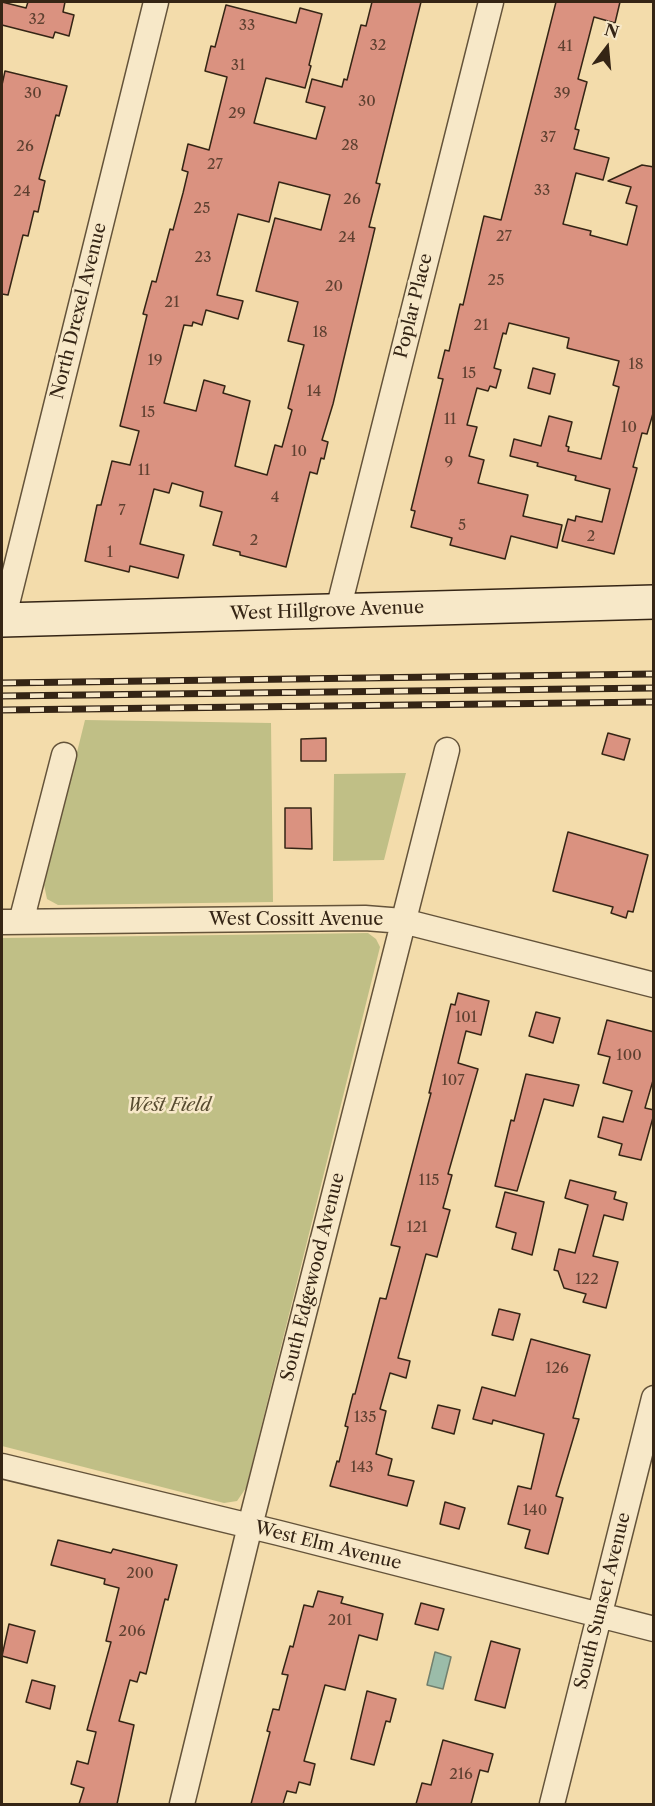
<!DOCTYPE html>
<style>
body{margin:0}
#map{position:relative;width:655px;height:1806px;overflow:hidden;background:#f3dcab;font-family:"Libre Caslon Text",serif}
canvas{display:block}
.frame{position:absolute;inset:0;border:3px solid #352515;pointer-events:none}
.north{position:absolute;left:577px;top:18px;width:60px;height:60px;-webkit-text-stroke:4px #f7e8c8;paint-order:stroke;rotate:16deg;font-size:16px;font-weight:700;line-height:24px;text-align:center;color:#352515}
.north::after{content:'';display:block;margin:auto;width:21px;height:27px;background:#352515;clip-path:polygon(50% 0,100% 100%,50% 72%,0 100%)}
</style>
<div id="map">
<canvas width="655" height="1806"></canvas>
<div class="frame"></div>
<div class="north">N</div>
</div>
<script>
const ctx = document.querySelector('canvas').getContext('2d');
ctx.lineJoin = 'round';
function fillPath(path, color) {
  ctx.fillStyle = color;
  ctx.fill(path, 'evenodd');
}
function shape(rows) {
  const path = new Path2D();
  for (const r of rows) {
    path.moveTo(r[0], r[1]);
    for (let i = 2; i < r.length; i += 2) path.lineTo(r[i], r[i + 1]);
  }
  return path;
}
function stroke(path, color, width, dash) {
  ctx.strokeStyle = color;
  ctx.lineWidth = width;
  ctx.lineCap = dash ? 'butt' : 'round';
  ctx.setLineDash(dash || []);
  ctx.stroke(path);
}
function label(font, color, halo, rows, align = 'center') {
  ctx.font = font + ' "Libre Caslon Text",serif';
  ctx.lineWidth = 5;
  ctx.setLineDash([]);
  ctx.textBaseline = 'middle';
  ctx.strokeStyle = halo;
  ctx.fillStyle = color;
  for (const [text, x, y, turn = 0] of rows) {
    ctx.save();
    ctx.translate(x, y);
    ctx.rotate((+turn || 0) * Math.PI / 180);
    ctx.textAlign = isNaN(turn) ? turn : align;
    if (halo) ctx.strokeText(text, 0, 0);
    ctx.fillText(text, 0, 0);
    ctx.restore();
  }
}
fillPath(shape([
 [85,720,271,723,273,902,58,905,47,899,44,885],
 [406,773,384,860,333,861,334,774],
 [368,933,376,939,380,947,246,1488,237,1501,224,1503,2,1446,2,938]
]), '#c0bf86');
const water = shape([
 [435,1652,451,1657,443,1689,427,1685,435,1652]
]);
fillPath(water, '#9bbca9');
stroke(water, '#72806e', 1.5);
const building = shape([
 [2,2,26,8,28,2,65,2,63,12,74,15,69,36,55,32,53,38,2,25,2,2],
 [372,2,421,2,376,183,380,184,369,227,375,228,333,404,322,440,328,442,324,459,321,458,317,474,310,472,286,567,240,555,240,552,213,545,222,512,200,506,203,492,172,483,169,493,154,489,140,544,184,555,178,578,130,566,129,572,85,561,97,505,101,505,112,461,130,465,139,431,120,426,147,315,143,314,152,281,156,282,170,229,173,230,183,193,188,172,182,170,188,144,209,150,227,77,205,71,211,46,215,47,226,5,296,23,300,8,322,14,309,65,311,66,305,88,266,78,254,123,316,139,325,107,306,102,312,79,342,87,344,79,347,80,361,25,366,26,372,2],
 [279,182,330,195,321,230,275,218,256,291,298,302,288,341,304,345,288,408,292,410,282,447,275,445,267,475,235,466,250,401,223,393,225,386,204,380,196,411,164,403,184,325,192,326,193,322,202,325,206,310,238,319,243,301,217,295,238,214,269,222,279,182],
 [556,2,620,2,615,23,594,17,578,79,587,82,575,129,579,130,574,149,609,158,603,180,576,173,563,224,591,231,590,235,627,245,637,206,626,203,631,187,608,181,642,165,654,167,654,410,647,434,642,433,633,467,637,468,614,554,562,541,568,519,575,521,576,516,602,522,610,489,575,480,576,476,537,466,538,463,510,456,514,439,541,446,549,416,572,422,566,446,569,447,568,451,601,459,619,387,613,385,619,361,567,348,569,338,509,323,506,334,503,333,494,368,501,370,496,388,490,386,488,391,477,388,467,425,477,427,469,456,484,460,478,483,528,495,523,516,562,525,557,548,511,536,505,559,450,545,452,538,411,527,415,511,411,510,443,379,438,378,445,350,449,351,460,304,463,305,484,216,501,220,556,2],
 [5,71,67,86,59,116,56,115,39,179,45,181,38,212,34,211,28,236,23,235,8,295,2,294,2,85,5,71],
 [533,368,555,374,550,394,528,388,533,368],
 [608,733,630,739,624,760,602,754,608,733],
 [326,738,326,761,301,761,301,739,326,738],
 [285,808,311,808,312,849,285,848,285,808],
 [568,832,648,855,633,912,628,911,626,918,611,913,613,907,553,891,568,832],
 [458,993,489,1001,481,1035,466,1031,458,1063,478,1069,448,1174,452,1175,443,1208,450,1210,437,1257,426,1254,398,1358,410,1361,406,1378,390,1373,380,1409,386,1411,376,1454,392,1459,388,1475,414,1481,407,1506,330,1486,337,1461,339,1462,348,1427,345,1426,353,1394,355,1394,380,1298,386,1299,400,1247,391,1245,431,1093,429,1093,451,1004,455,1005,458,993],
 [536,1012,560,1018,553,1043,529,1036,536,1012],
 [607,1020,654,1032,654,1077,645,1108,654,1110,654,1114,641,1160,619,1155,622,1144,598,1137,603,1117,623,1122,632,1091,603,1083,610,1057,598,1054,607,1020],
 [526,1074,579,1085,573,1106,544,1099,517,1191,495,1186,511,1120,514,1121,526,1074],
 [570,1180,616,1192,614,1199,627,1203,623,1220,604,1215,593,1256,618,1262,606,1308,583,1302,586,1294,564,1288,558,1271,554,1270,559,1249,575,1253,588,1205,565,1198,570,1180],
 [505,1192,544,1202,532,1255,512,1249,516,1233,496,1227,505,1192],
 [499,1309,520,1314,513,1340,492,1335,499,1309],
 [531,1339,590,1355,573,1418,579,1419,556,1496,563,1498,548,1554,525,1548,530,1530,508,1524,518,1486,531,1489,544,1434,493,1420,492,1424,473,1419,482,1387,515,1396,531,1339],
 [438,1405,460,1410,454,1434,432,1428,438,1405],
 [445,1502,465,1508,459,1529,440,1524,445,1502],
 [58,1540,111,1553,113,1549,177,1565,168,1600,165,1599,146,1674,140,1672,137,1682,130,1680,119,1721,134,1725,117,1804,79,1804,84,1788,71,1784,77,1761,88,1764,96,1732,87,1730,111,1642,106,1641,119,1588,104,1584,105,1579,51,1565,58,1540],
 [318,1591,343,1597,341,1603,383,1614,377,1640,359,1635,345,1690,325,1685,304,1761,315,1764,310,1785,299,1782,296,1793,287,1791,283,1804,251,1804,270,1732,267,1731,273,1709,279,1710,288,1675,282,1674,290,1646,293,1647,304,1605,313,1607,318,1591],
 [421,1603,444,1609,438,1630,415,1624,421,1603],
 [9,1624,35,1631,27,1663,2,1656,9,1624],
 [491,1641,520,1649,505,1708,475,1700,491,1641],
 [32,1680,55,1686,50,1709,26,1702,32,1680],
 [367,1691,396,1699,390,1722,386,1721,374,1765,351,1759,367,1691],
 [443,1740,493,1754,488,1772,480,1770,471,1804,416,1804,422,1783,431,1785,443,1740]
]);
fillPath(building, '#da9280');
stroke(building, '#352515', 1.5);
const street = shape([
 [338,610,491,2],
 [3,620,156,2],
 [2,922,365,918,403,921,654,985],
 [21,922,64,755],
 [2,1466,279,1533,654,1629],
 [182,1804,250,1526,447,750],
 [552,1804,654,1398]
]);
const secondary = shape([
 [2,620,654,602]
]);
stroke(street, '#64533a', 27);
stroke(secondary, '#352515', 36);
stroke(street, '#f7e8c8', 24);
stroke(secondary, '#f7e8c8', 33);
const rail = shape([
 [2,683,654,674],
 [2,696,654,688],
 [2,710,654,702]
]);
stroke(rail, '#352515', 7);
stroke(rail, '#f7e8c8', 4.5, [14]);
label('15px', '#5e4030', null, [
 ["32",37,20],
 ["33",247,26],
 ["32",378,46],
 ["41",565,47],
 ["31",238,66],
 ["30",33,94],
 ["39",562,94],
 ["30",367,102],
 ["29",237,114],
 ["37",548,138],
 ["28",350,146],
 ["26",25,147],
 ["27",215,165],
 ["33",542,191],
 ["24",22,192],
 ["26",352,200],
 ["25",202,209],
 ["27",504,237],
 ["24",347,238],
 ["23",203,258],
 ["25",496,281],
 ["20",334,287],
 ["21",172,303],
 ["21",481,326],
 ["18",320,333],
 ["19",155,361],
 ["18",636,365],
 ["15",469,374],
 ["14",314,392],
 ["15",148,413],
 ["11",450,420],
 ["10",629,428],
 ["10",299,452],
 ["9",449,463],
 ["11",144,471],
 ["4",275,498],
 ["7",122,511],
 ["5",462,526],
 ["2",591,537],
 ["2",254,541],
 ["1",110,553],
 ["101",466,1018],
 ["100",629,1056],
 ["107",453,1081],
 ["115",429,1181],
 ["121",417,1228],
 ["122",587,1280],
 ["126",557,1369],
 ["135",365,1418],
 ["143",362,1468],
 ["140",535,1511],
 ["200",140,1574],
 ["201",340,1621],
 ["206",132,1632],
 ["216",461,1775]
]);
label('18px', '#352515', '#f7e8c8', [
 ["Poplar Place",414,306,-76],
 ["North Drexel Avenue",79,311,-76],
 ["West Hillgrove Avenue",327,611,-2],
 ["West Cossitt Avenue",296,920],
 ["South Edgewood Avenue",313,1277,-76],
 ["West Elm Avenue",328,1546,14],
 ["South Sunset Avenue",603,1601,-76]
]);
label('italic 18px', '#584c31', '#f7e8c8', [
 ["West Field",169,1106]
]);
</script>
